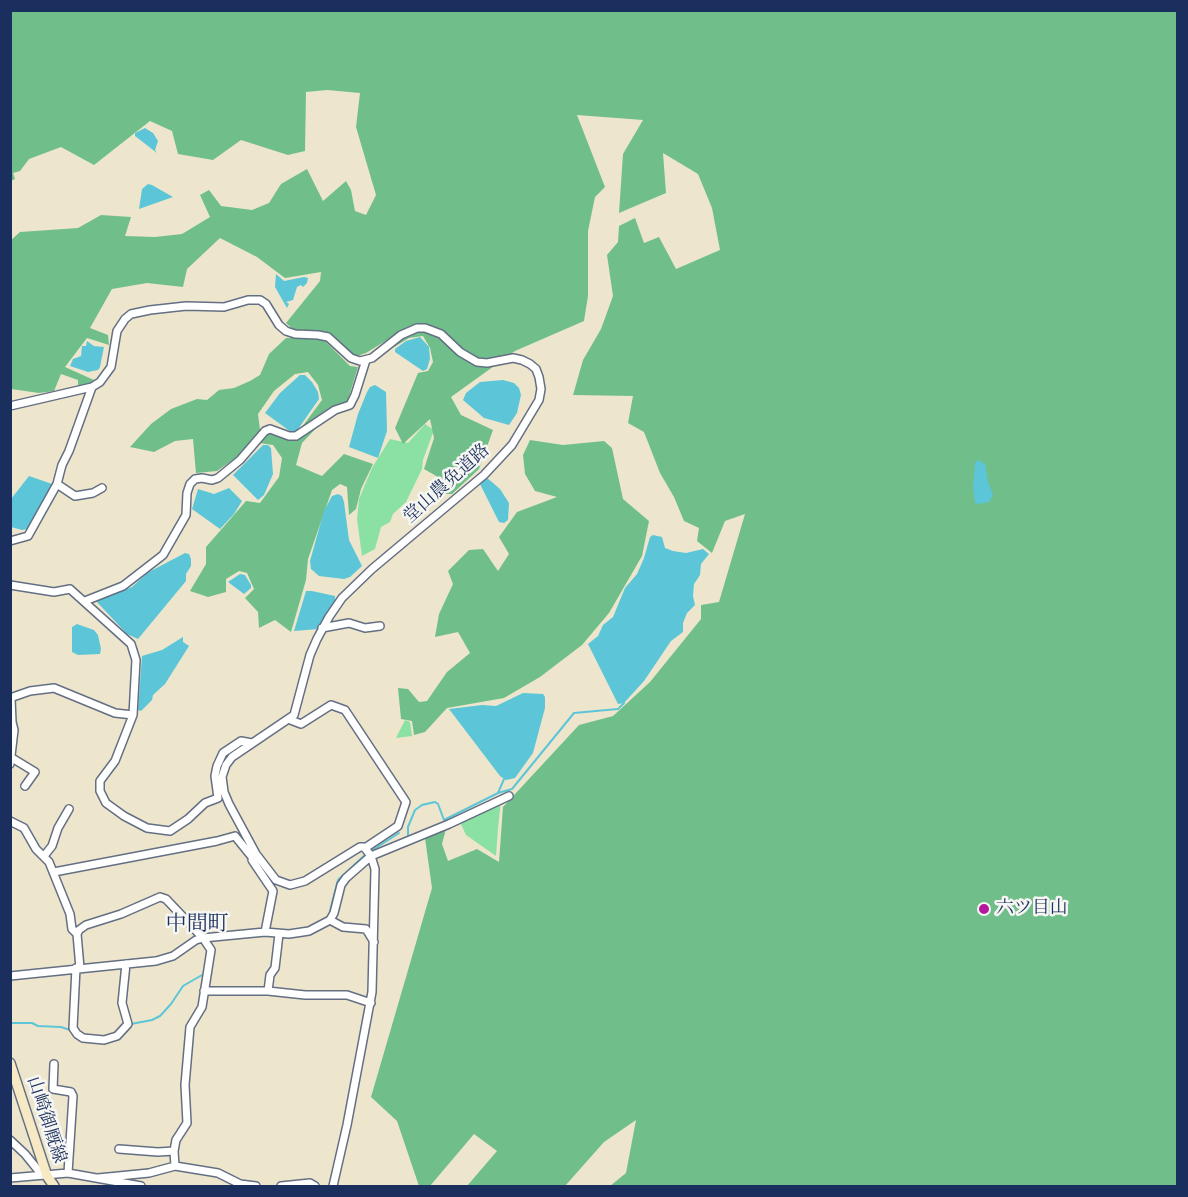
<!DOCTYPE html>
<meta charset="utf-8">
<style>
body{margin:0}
#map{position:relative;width:1188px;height:1197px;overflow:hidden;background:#ede6cc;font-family:"IM FELL French Canon",serif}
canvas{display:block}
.frame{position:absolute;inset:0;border:12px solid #1b2f5e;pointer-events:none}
</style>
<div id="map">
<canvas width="1188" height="1197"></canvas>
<div class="frame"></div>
</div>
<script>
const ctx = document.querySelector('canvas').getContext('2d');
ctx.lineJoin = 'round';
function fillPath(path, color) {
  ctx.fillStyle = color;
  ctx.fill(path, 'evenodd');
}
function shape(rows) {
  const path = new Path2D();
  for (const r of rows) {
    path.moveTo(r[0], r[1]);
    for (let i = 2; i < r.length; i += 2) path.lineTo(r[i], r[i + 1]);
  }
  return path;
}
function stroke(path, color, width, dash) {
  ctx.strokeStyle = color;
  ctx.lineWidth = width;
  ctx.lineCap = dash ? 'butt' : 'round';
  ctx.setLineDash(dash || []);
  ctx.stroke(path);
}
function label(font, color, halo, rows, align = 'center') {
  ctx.font = font + ' "IM FELL French Canon","Noto Serif JP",serif';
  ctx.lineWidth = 5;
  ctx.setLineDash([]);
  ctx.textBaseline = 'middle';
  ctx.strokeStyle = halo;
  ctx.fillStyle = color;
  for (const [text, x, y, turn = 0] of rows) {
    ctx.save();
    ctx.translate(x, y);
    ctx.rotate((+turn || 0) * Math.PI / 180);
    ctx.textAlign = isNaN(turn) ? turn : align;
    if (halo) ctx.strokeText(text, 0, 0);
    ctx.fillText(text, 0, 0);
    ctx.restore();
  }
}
fillPath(shape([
 [425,424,434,430,423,460,422,469,406,502,393,514,390,522,381,527,375,549,362,556,357,519,359,499,372,468,390,439,408,443],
 [405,720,410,722,412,736,396,738],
 [501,801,498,828,496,856,466,835,460,822]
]), '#8be1a4');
fillPath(shape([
 [11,11,1177,11,1177,1186,610,1186,626,1173,636,1120,604,1142,565,1186,467,1186,497,1151,474,1134,430,1186,419,1186,397,1121,371,1097,432,888,425,838,446,829,442,844,448,861,477,849,499,862,503,807,579,725,613,716,650,682,701,619,701,605,719,602,745,514,725,521,712,553,697,541,699,528,684,521,674,497,660,473,644,432,628,423,633,396,573,395,583,360,601,329,613,296,607,255,618,242,619,226,635,218,644,243,659,237,676,269,720,250,712,208,698,174,663,153,666,193,619,213,623,154,643,120,577,115,605,187,595,197,588,231,588,296,584,321,515,351,451,397,461,415,493,430,479,469,452,494,440,494,438,477,424,469,434,438,430,419,403,444,395,428,418,373,428,371,433,362,430,348,423,336,409,338,394,347,387,340,366,353,354,357,328,334,296,332,286,323,320,281,321,272,285,278,257,257,220,238,187,269,183,287,147,283,112,289,90,328,108,335,109,345,87,338,65,367,94,380,88,385,78,386,78,380,61,374,54,391,39,393,11,389,10,241,20,232,78,228,101,215,131,217,125,236,155,237,182,234,210,217,200,195,209,190,221,206,252,210,269,203,281,184,307,169,323,201,346,181,351,190,355,211,366,215,376,195,356,127,360,93,327,90,306,92,305,151,288,155,241,140,213,160,178,154,172,131,150,121,94,165,61,147,29,159,20,171,13,173,15,179,11,181],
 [309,337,324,340,350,366,358,367,347,403,299,431,322,400,318,385,308,372,295,374,274,391,258,414,260,430,237,457,217,471,196,473,193,439,175,441,154,452,130,447,151,424,171,409,197,399,207,400,219,390,234,388,250,381,260,375,269,354,286,338],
 [323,421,302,443,296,465,322,476,344,454,373,464,361,489,356,509,349,515,347,487,340,484,332,490,308,559,306,580,291,632,275,620,259,628,258,612,245,598,254,589,247,573,239,571,226,579,226,592,208,597,190,591,206,564,206,547,246,501,260,503,279,477,282,458,273,445,259,443,268,433,293,438],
 [530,440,563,445,604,441,612,448,623,499,649,521,642,556,609,613,582,645,540,677,504,698,447,708,425,732,414,735,412,721,401,719,398,688,408,689,419,702,427,701,447,672,470,653,458,632,435,637,439,614,453,584,448,571,469,550,483,549,498,571,509,554,499,537,517,512,557,497,535,491,525,474,523,455]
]), '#70bf8a');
fillPath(shape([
 [145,128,153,133,158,141,155,150,157,153,135,136,135,133],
 [148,184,152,185,173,197,139,209,142,189],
 [276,274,284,281,304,277,308,278,307,283,303,287,301,285,297,287,293,300,286,302,289,304,287,308,275,287],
 [420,337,429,347,430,359,427,369,423,371,395,352,395,349,406,341],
 [87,341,94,346,104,347,100,367,98,370,88,372,70,366,73,359,81,356,82,346,86,346],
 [300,375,305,375,312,382,318,392,319,399,296,432,291,432,265,413,280,393],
 [503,380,514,383,519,388,521,395,517,413,509,425,484,418,463,400,466,393,480,382],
 [375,385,386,392,387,431,378,458,349,447,358,414,367,392,370,387],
 [263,445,268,445,271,448,273,474,264,495,258,500,233,475],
 [978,460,985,464,988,482,993,495,989,502,978,504,975,503,973,487,975,463],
 [29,476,55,485,31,528,22,530,11,527,11,499],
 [486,477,500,489,509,503,508,520,504,523,499,522,479,482],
 [229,488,242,501,234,514,220,529,192,509,198,489,214,494],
 [338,494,342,496,344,502,349,540,362,566,350,577,344,579,319,576,311,569,310,561,324,511,332,496],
 [653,535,662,537,665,548,673,551,686,553,703,549,709,554,701,564,700,575,694,584,693,596,695,605,687,613,683,623,683,632,671,641,644,681,624,703,618,704,588,644,598,636,603,625,613,617,625,588,637,574,644,558,650,537],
 [185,553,189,554,191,559,191,566,186,574,186,581,138,639,127,634,96,601,132,587,147,573],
 [240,574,245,575,251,585,251,588,244,594,228,582],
 [306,591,312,591,335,596,335,601,319,629,294,631],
 [77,624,94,630,98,635,101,649,100,654,78,655,72,652,72,627],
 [183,637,183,642,189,646,165,684,153,695,152,700,141,711,138,710,142,656,162,650],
 [523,693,543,694,545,697,545,708,533,753,515,778,506,780,500,776,449,709,482,705,496,706]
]), '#5cc6d8');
stroke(shape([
 [498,793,504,779],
 [408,837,408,827,415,810,422,805,435,802,438,804,444,820,498,793,512,789,574,713,618,709,624,703],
 [371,851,399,833],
 [330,911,338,880,366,854],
 [10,1023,32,1023,38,1026,61,1027,73,1031],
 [131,1024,152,1020,160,1016,171,1004,183,986,202,975],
 [93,1036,105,1036]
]), '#5cc6d8', 2);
const minor = shape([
 [10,406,92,387,100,382,111,367,117,331,125,319,131,314,150,310,186,306,224,307,248,300,260,300,266,304,279,325,286,331,295,334,318,335,328,337,351,358,360,361,372,358,401,335,417,328,425,328,441,334,460,352,477,362,487,363,513,358,522,360,530,364,536,369,539,377,541,389,539,400,512,445,484,475,372,569,342,598,329,617,317,639,310,655,294,715,232,757,226,765,222,777,224,792,229,804,256,854,276,880,290,885,305,881,360,847,364,847,371,856,449,824,509,796],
 [57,484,75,496,93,493,102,488],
 [10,541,28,536,57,484,62,465,69,451,92,387],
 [10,585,54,592,70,589,131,644,136,660,133,715,115,761,100,781,100,791,106,803,124,816,147,828,170,831,188,819,205,803,218,798,215,776,217,766,223,753,241,741,252,743],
 [85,601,123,586,163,555,186,515,187,493,190,484,195,479,202,478,212,480,218,478,240,460,265,431,270,429,289,436,296,436,335,410,350,405,355,395,366,360],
 [322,628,349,623,365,628,380,626],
 [10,698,30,691,54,688,115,713,133,715],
 [288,719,301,724,331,705,345,710,406,802,398,826,365,848],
 [12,758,35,772,25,786],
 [10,764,14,730,12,722,11,698],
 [10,821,24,828,36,849,49,862,70,914,72,929,77,934],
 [44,856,52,846,58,828,69,809],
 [254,856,252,860,273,891,265,932],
 [54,872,217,841,235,836,252,857],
 [330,920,343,927,366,929,374,942],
 [76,968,73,1028,77,1034,83,1038,104,1040,117,1036,128,1024,122,1003,126,964],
 [80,968,77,934,79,930,86,925,121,914,160,897,166,899,203,938,211,950,202,1007,190,1027,185,1085,187,1123,176,1140,174,1151,175,1166],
 [10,976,156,961,173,956,196,940,203,938,265,932,289,934,309,931,330,920,334,913,341,885,346,878,371,856,375,869,372,992,347,1125,333,1186],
 [204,991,268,991,305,995,347,995,371,1003],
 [268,991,270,975,275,968,279,934],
 [54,1064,53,1089,71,1092,73,1096,68,1173],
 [10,1140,25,1154,42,1175],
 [119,1149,158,1152,174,1151],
 [10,1178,68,1173,141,1186],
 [98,1178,149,1173,175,1166,218,1173,240,1184,256,1186],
 [281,1186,310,1183,315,1186]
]);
const secondary = shape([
 [10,1063,47,1176,54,1186]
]);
stroke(minor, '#646f84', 10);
stroke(secondary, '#646f84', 12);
stroke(minor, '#fff', 7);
stroke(secondary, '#f6e9c3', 9);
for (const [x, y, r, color] of [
 [984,909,6,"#b5179e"]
]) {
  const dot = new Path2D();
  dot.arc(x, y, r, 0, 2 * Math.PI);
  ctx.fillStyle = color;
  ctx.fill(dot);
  stroke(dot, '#f6f6f2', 2);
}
label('18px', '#1b2f5e', '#f6f6f2', [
 ["堂山農免道路",447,484,-42],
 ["山崎御厩線",46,1120,72]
]);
label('18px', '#1b2f5e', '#f6f6f2', [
 ["六ツ目山",996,909]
], 'left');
label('21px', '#1b2f5e', '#f6f6f2', [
 ["中間町",197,925]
]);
</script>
